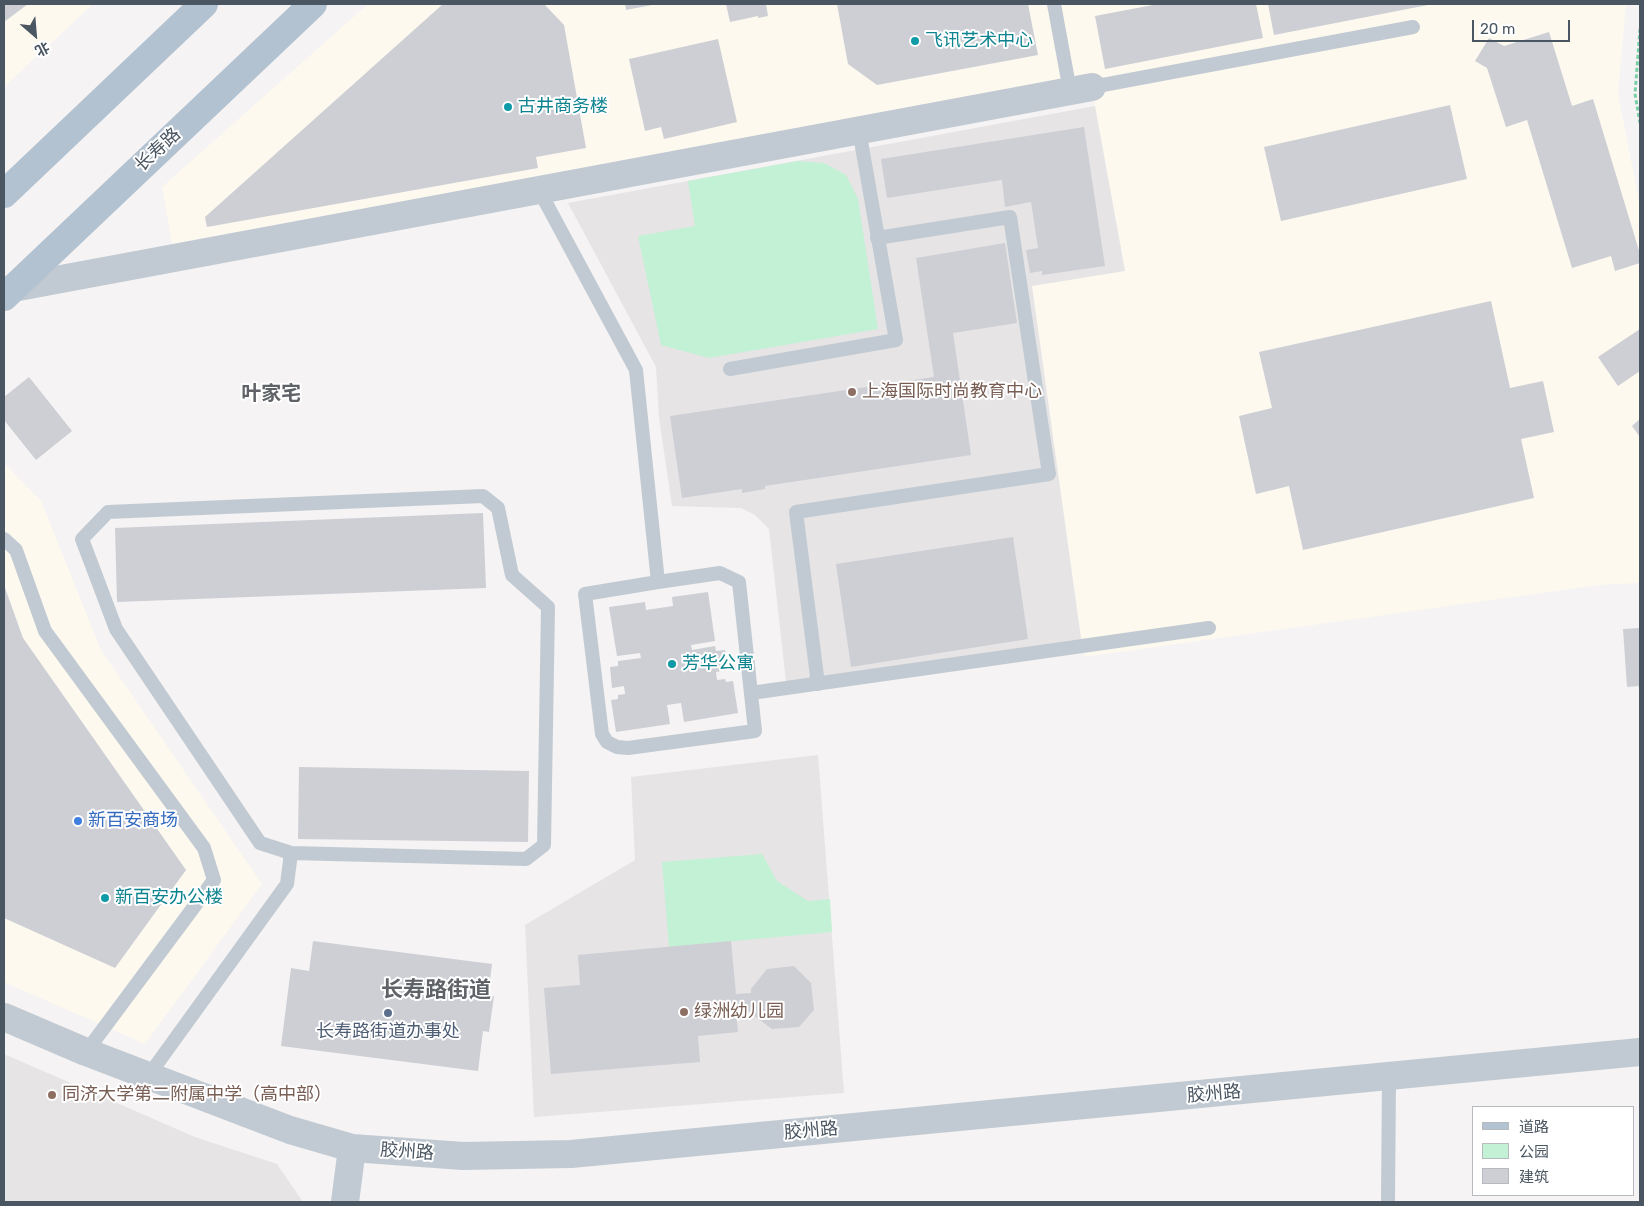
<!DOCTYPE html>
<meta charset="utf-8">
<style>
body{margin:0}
#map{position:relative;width:1644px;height:1206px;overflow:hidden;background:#f5f3f3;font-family:Rubik,"Noto Sans SC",sans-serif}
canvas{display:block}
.frame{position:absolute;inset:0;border:5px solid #4a5661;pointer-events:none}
.legend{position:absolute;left:1472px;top:1106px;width:162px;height:90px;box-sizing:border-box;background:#fff;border:1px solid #b7bbc0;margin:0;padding:6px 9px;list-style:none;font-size:15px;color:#4a5661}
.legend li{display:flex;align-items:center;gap:10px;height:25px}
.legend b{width:25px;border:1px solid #b7bbc0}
.north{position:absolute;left:10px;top:10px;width:50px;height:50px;-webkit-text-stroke:4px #fff;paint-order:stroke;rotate:153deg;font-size:14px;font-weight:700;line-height:20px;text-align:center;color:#4a5661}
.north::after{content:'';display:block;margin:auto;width:18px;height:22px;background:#4a5661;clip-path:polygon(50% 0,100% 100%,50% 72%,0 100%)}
.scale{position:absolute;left:1472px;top:20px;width:98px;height:22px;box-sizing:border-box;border:2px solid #4a5661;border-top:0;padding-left:6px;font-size:15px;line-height:18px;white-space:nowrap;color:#4a5661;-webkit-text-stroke:4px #fff;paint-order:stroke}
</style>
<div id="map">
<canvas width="1644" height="1206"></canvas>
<div class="frame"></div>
<ul class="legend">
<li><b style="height:6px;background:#b3c2d1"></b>道路</li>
<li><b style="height:14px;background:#c3f1d5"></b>公园</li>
<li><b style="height:14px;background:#cdcfd5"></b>建筑</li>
</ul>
<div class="north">北</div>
<div class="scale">20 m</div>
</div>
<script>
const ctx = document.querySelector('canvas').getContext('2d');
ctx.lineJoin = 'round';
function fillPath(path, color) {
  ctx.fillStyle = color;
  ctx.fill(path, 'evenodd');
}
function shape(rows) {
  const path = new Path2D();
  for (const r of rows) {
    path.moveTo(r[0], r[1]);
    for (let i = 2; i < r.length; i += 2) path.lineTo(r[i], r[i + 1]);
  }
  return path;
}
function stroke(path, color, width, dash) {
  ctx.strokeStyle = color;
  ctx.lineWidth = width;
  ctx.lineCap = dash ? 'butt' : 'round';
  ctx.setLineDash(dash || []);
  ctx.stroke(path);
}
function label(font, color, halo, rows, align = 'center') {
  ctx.font = font + ' Rubik,"Noto Sans SC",sans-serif';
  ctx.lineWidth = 4;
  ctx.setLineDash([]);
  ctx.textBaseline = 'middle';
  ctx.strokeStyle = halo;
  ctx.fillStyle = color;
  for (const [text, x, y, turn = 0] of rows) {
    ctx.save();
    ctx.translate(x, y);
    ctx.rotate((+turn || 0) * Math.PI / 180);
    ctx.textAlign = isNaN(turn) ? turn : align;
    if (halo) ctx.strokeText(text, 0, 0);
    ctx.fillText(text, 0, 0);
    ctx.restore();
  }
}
fillPath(shape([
 [4,4,93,4,4,87],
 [368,4,1626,4,1618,94,1640,206,1640,583,1599,585,1084,657,1032,286,1125,270,1089,74,172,244,162,187],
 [4,463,41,501,101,650,262,884,145,1044,4,982]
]), '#fdf9ef');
fillPath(shape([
 [1095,106,1125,271,1032,286,1081,639,786,682,769,529,755,515,741,508,672,506,659,418,656,367,568,203],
 [818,755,844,1093,534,1117,525,925,635,860,631,777],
 [4,1054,195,1137,277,1164,303,1202,4,1202]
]), '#e6e4e5');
fillPath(shape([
 [798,161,824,163,846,175,858,199,878,329,709,358,661,345,638,236,695,226,688,181],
 [762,854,777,881,808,901,830,899,832,932,669,947,662,862]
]), '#c3f1d5');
fillPath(shape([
 [4,4,28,4,4,22],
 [443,4,544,4,564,25,586,148,536,157,538,168,207,227,205,217],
 [625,4,652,4,652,5,626,10],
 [726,4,766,4,768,16,758,18,758,16,730,22],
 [837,4,1028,4,1038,55,877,85,848,64],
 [1158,4,1256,4,1263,38,1105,69,1095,16],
 [1268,4,1428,4,1428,5,1274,35],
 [1549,32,1572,106,1593,99,1640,254,1640,263,1615,271,1611,256,1572,268,1527,120,1506,127,1487,68,1475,61,1489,38,1504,46],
 [718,39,737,122,664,139,661,127,645,131,629,59],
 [1450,105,1467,179,1281,221,1264,147],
 [1084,127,1105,266,1042,275,1042,271,1030,273,1026,250,1038,248,1031,202,1005,207,1002,180,887,198,881,159],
 [1005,243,1017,323,953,333,971,455,765,486,765,489,742,493,742,489,682,498,670,416,934,377,916,258],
 [1491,301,1510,388,1543,381,1554,432,1521,439,1534,498,1303,550,1289,486,1256,494,1239,416,1272,408,1259,352],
 [1640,329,1640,371,1618,386,1598,357],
 [29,377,72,431,36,460,4,420,4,397],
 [1640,419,1640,437,1632,426],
 [483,513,486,588,117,602,115,528],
 [1013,537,1028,639,851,667,836,564],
 [4,585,23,638,186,870,115,968,4,918],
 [708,592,715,641,691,645,692,650,715,646,716,651,725,650,728,670,716,672,717,680,725,679,726,682,733,681,738,713,684,722,681,703,667,705,670,724,616,732,611,700,618,699,618,695,625,694,624,686,612,688,610,667,618,666,618,661,641,658,640,653,617,656,609,607,645,602,646,610,673,606,672,597],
 [1640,628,1640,686,1627,687,1623,629],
 [299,767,529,771,528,842,298,839],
 [313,941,492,964,488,996,494,996,489,1032,483,1031,478,1071,281,1046,291,968,309,971],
 [731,941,736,994,751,993,751,989,767,969,794,966,811,983,814,1010,799,1027,772,1029,753,1015,753,1011,736,1012,738,1032,698,1036,700,1062,551,1074,544,988,580,985,578,955]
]), '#cdcfd5');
stroke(shape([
 [1640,29,1635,94,1640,123]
]), '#7ad0a6', 3, [4, 2.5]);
stroke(shape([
 [1054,4,1070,91],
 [1092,87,1413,27],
 [539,190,636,370,658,582,585,594,602,734,607,742,617,747,628,748,755,731,739,582,720,573,658,582],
 [730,369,896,340,859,130],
 [483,496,498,508,512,575,548,607,544,845,526,859,291,853,260,843,116,629,82,539,108,512,483,496],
 [4,539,16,550,45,631,204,848,214,880,86,1052],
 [818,684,796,512,1049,474,1010,217,877,238],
 [751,693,1209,628],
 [149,1075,287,884,291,853],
 [1388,1202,1389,1077]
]), '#c1cad2', 14);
stroke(shape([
 [13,288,1092,87],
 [4,1017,86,1052,290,1130,352,1148,463,1156,571,1154,1640,1052],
 [345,1202,352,1148]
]), '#c1cad2', 28);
stroke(shape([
 [4,194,204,4],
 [4,297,313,4]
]), '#b3c2d1', 28);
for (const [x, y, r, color] of [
 [915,41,5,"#0f9aa8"],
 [508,107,5,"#0f9aa8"],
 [852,392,5,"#8d6e63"],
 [672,664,5,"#0f9aa8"],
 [78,821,5,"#3f7fe0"],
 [105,898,5,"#0f9aa8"],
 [684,1012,5,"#8d6e63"],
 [388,1013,5,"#5c6f8a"],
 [52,1095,5,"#8d6e63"]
]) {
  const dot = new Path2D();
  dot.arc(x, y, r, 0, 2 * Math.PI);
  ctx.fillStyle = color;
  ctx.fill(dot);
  stroke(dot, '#fff', 2);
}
label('18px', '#0d838f', '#fff', [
 ["飞讯艺术中心",925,41],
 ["古井商务楼",518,107],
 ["芳华公寓",682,664],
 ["新百安办公楼",115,898]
], 'left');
label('18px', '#4a5661', '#fff', [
 ["长寿路",158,150,-43],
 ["胶州路",1214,1094,-5],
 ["胶州路",811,1131,-5],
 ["胶州路",407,1152,4]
]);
label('18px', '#785e54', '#fff', [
 ["上海国际时尚教育中心",862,392],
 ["绿洲幼儿园",694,1012],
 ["同济大学第二附属中学（高中部）",62,1095]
], 'left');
label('18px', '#366cbe', '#fff', [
 ["新百安商场",88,821]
], 'left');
label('18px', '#4e5e75', '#fff', [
 ["长寿路街道办事处",388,1032]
]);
label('bold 20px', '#5f6368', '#fff', [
 ["叶家宅",271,394]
]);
label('bold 22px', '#5f6368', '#fff', [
 ["长寿路街道",436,991]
]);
</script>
